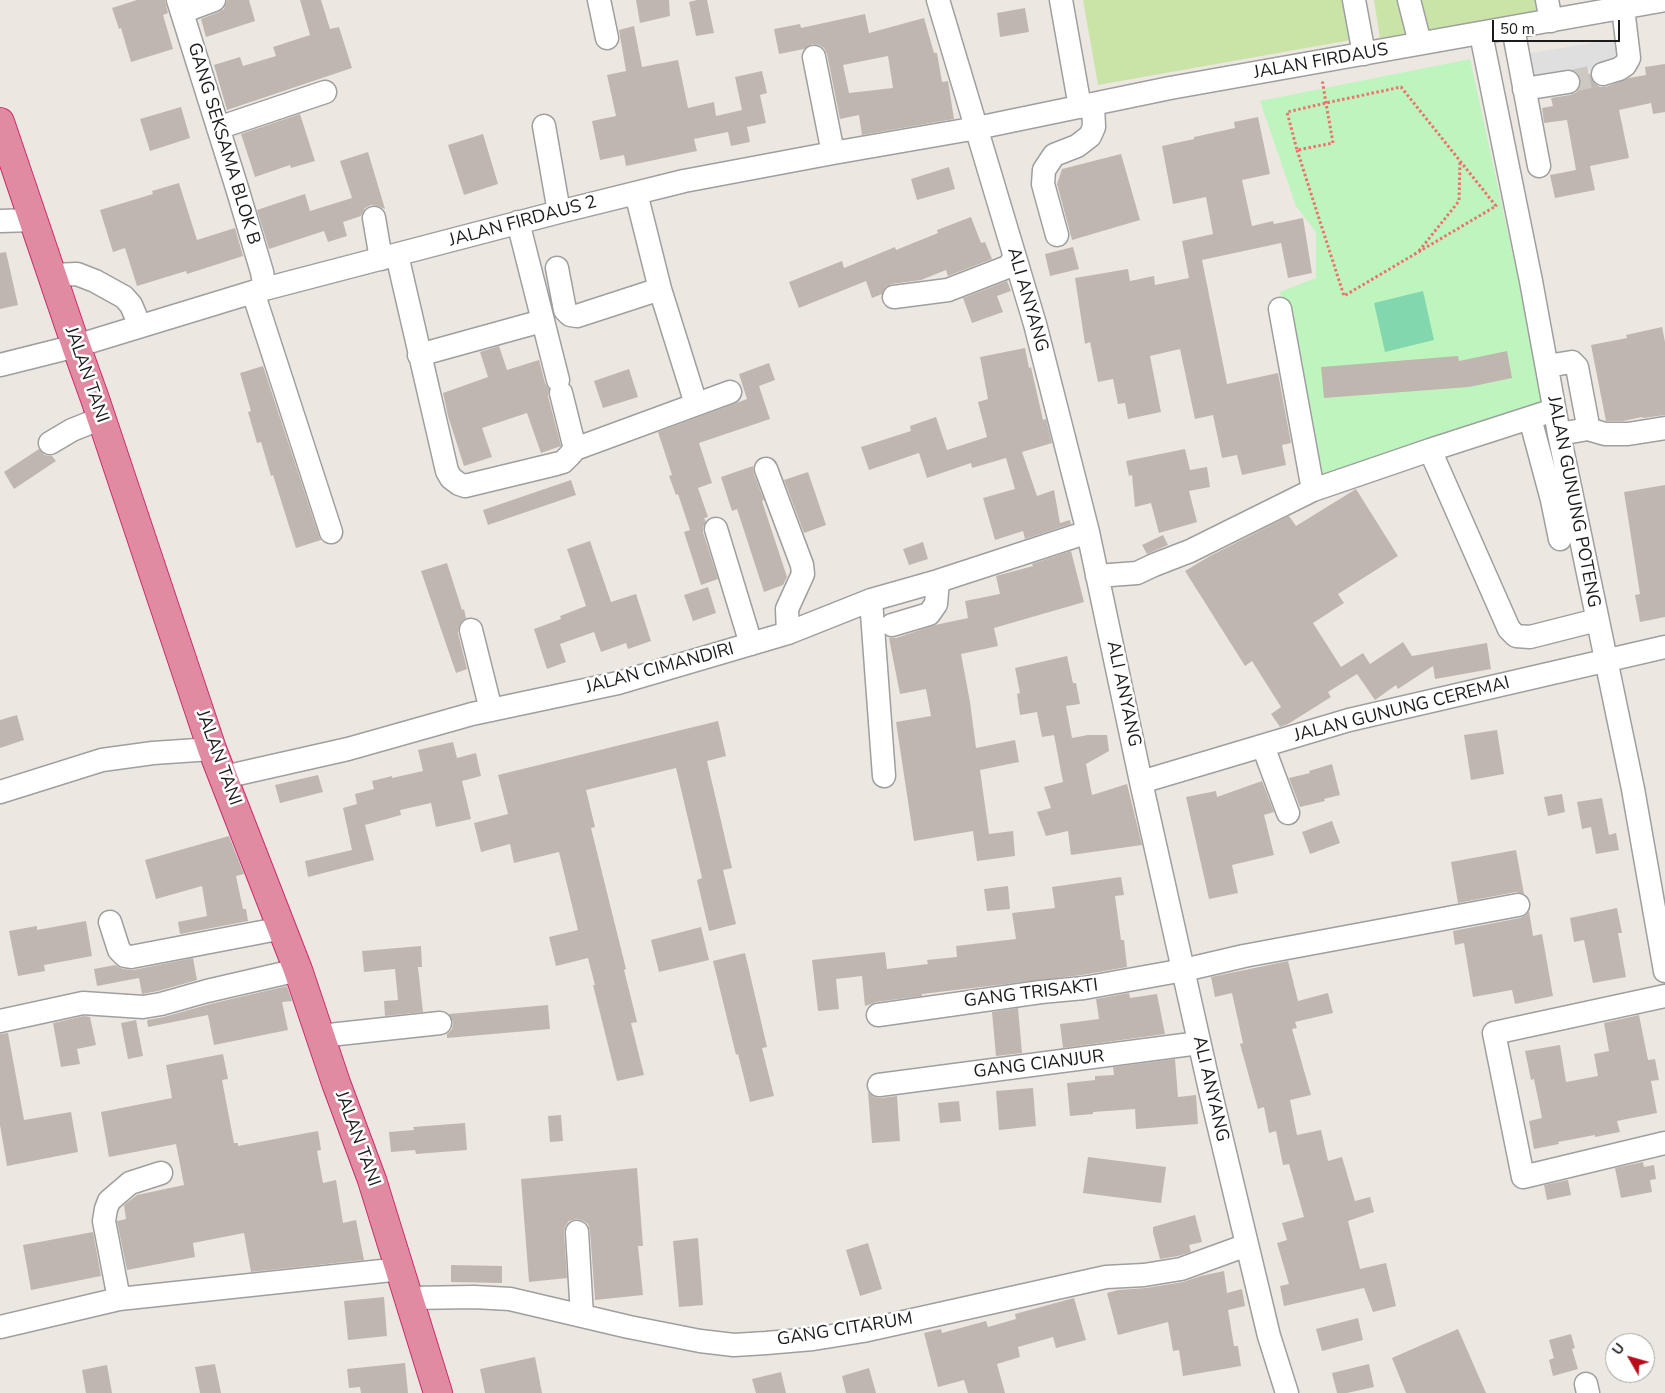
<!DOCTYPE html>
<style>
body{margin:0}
#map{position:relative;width:1665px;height:1393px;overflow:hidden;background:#ece7e0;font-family:"Nunito Sans",sans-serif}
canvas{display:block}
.north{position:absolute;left:1605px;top:1333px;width:50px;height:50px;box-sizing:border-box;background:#fff;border:1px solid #a4a4a4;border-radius:50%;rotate:308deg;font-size:14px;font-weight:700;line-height:20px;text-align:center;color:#1b1b1b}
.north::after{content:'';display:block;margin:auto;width:18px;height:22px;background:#ba0b1a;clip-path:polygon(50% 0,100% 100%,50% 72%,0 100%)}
.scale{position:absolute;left:1492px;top:20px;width:128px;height:22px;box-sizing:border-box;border:2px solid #1b1b1b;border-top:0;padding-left:6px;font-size:15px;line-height:18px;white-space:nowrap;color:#1b1b1b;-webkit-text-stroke:4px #fff;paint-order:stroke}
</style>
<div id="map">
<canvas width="1665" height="1393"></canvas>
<div class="north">U</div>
<div class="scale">50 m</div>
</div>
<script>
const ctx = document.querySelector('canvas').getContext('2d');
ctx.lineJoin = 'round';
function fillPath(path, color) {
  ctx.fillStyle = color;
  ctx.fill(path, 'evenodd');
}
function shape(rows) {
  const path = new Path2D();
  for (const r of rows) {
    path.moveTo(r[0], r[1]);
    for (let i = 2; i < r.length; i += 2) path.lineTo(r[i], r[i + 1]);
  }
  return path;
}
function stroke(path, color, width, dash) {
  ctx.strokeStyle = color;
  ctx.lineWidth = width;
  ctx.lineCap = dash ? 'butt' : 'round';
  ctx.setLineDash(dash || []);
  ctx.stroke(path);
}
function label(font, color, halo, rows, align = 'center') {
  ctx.font = font + ' "Nunito Sans",sans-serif';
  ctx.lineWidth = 5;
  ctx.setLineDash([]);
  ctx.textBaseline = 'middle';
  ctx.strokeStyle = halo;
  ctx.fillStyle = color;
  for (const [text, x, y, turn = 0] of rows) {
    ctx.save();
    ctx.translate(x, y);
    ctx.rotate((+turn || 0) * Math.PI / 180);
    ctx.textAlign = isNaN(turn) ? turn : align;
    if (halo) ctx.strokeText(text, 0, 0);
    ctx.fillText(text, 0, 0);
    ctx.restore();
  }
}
fillPath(shape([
 [1083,0,1344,0,1351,40,1098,85],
 [1374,0,1541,0,1543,10,1380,38]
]), '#cae4a8');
fillPath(shape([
 [1470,59,1545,403,1319,475,1302,379,1280,292,1316,278,1316,232,1296,206,1260,101]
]), '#bef5be');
fillPath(shape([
 [1423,291,1434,340,1385,352,1374,303]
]), '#82d7af');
fillPath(shape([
 [1615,39,1620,64,1530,82,1526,54]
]), '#dfdfdf');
fillPath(shape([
 [137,0,165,0,168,13,163,15,173,49,131,62,121,28,119,29,112,8],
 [227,0,249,0,255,21,206,37,201,19,219,12,224,9],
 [300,0,321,0,330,29,339,27,352,68,227,110,214,65,240,57,243,66,276,56,273,47,310,35],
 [636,0,669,0,670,16,640,23],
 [697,0,707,0,714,33,696,36,689,2],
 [1025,8,1029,32,1000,37,997,13],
 [865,14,869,33,924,18,934,53,937,53,942,82,948,81,954,119,862,135,859,115,840,119,827,54,824,48,819,45,812,44,804,49,779,54,774,29,800,24,801,28],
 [888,56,893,88,849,93,843,65],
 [634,26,642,67,678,60,688,108,714,102,716,116,742,110,735,77,762,71,767,93,760,95,766,123,747,127,750,142,731,146,728,132,694,139,697,151,626,166,624,155,600,160,592,121,616,116,607,75,626,71,619,30],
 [1665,64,1665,112,1653,114,1651,103,1619,110,1629,158,1590,166,1595,190,1555,198,1550,175,1576,170,1567,120,1544,123,1542,108,1553,106,1551,98,1570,95,1577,92,1580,86,1579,76,1590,74,1591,78,1595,84,1600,87,1606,87,1629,78,1646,75,1645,67],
 [181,107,190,138,150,151,140,119],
 [300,114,315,161,291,168,290,165,255,177,241,134],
 [1258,117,1270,174,1242,180,1252,226,1273,221,1274,224,1303,218,1312,273,1288,278,1281,243,1202,260,1227,384,1278,373,1291,443,1282,445,1286,465,1242,475,1237,455,1222,458,1213,415,1195,419,1180,349,1150,356,1161,412,1128,419,1125,403,1118,404,1113,379,1098,382,1090,342,1085,344,1075,278,1128,269,1130,281,1154,276,1155,285,1189,278,1182,241,1213,234,1206,197,1173,204,1162,146,1194,139,1194,137,1235,128,1234,122],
 [483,134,498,184,464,195,448,145],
 [368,152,385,209,378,206,371,205,365,208,361,216,343,222,347,236,328,242,324,231,269,249,257,210,305,194,310,211,352,198,340,161],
 [1121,154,1140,220,1072,240,1057,184,1062,169],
 [949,167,955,189,917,200,911,179],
 [179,183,197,240,235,228,243,256,187,274,186,271,137,286,125,248,113,252,100,210,153,194,152,191],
 [971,217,981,243,985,242,992,259,948,276,946,270,921,280,892,284,886,287,882,294,872,298,866,281,799,308,789,282,842,261,844,268,895,247,896,250,938,233,937,230],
 [1073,247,1079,269,1050,276,1045,254],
 [6,252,18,305,0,309,0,253],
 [1007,281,1011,291,997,296,1003,312,972,323,963,298],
 [1662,327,1665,342,1665,415,1643,418,1642,417,1623,421,1606,421,1591,345,1627,338,1626,335],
 [499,346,507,370,539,360,545,383,549,389,548,396,561,446,541,453,527,413,482,428,492,457,464,466,448,416,443,393,488,377,480,352],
 [1025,348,1029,368,1031,367,1043,420,1046,419,1052,443,1022,452,1037,496,1054,490,1060,523,1070,520,1071,524,1025,539,1023,531,995,540,983,498,1015,489,1006,458,972,468,971,463,927,478,919,453,869,470,861,447,911,431,910,426,936,417,947,450,987,437,978,402,988,399,980,357],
 [1507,351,1512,378,1469,387,1324,398,1321,367,1458,356,1459,361],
 [769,363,775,380,759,386,770,419,699,443,712,483,698,488,708,517,704,518,706,522,703,527,703,532,718,579,701,585,684,532,690,530,678,494,676,495,669,476,672,475,658,432,747,399,739,374],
 [263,366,319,536,321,540,296,548,273,475,271,476,261,442,257,443,248,412,251,411,240,373],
 [629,369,638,397,603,408,594,381],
 [39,449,44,455,52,456,56,461,14,489,4,472],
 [1185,449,1190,470,1207,467,1210,487,1189,491,1197,522,1159,533,1151,503,1135,507,1132,475,1129,476,1126,461],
 [753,466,754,474,764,500,762,501,787,577,783,585,764,592,737,509,732,511,721,477],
 [808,472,826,525,804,533,784,480],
 [571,480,576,495,488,525,483,510],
 [1665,485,1665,617,1640,622,1635,595,1640,594,1624,492],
 [1356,489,1398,556,1338,594,1344,603,1313,623,1341,667,1363,653,1370,664,1403,642,1412,656,1487,643,1491,669,1435,679,1433,666,1398,689,1396,685,1375,700,1357,674,1328,692,1331,697,1288,724,1280,727,1271,714,1281,707,1252,661,1245,666,1185,571,1210,556,1289,516,1296,526],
 [1163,535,1168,545,1147,554,1142,545],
 [590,541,611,602,636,594,651,641,628,649,626,643,601,652,594,632,560,644,566,662,547,669,534,629,561,619,560,616,586,606,567,549],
 [923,542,928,559,909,565,903,549],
 [1071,551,1084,602,994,628,998,646,961,654,970,702,976,748,1015,740,1019,762,980,770,989,834,1013,831,1015,856,977,861,973,831,914,841,896,722,931,716,926,689,900,694,889,638,896,638,935,625,968,618,965,601,1000,594,996,576,1033,566,1032,564],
 [447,563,462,610,464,609,466,618,462,621,459,626,458,633,467,669,456,673,421,571],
 [708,587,716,613,693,621,684,595],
 [1067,656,1073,683,1076,683,1080,704,1066,706,1072,738,1088,735,1107,735,1109,751,1086,764,1092,795,1127,784,1142,845,1071,855,1068,831,1046,836,1037,812,1051,808,1044,787,1063,782,1054,735,1042,737,1037,712,1020,715,1017,694,1020,693,1015,668],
 [17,715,24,740,0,748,0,720],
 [718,721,726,756,707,761,732,868,723,870,736,924,709,931,697,880,702,878,676,768,586,790,595,827,591,828,626,969,624,970,637,1022,631,1023,644,1075,617,1081,593,985,595,985,588,958,556,966,549,937,578,930,559,852,514,863,510,844,481,852,474,823,508,814,498,775],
 [1497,730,1504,774,1471,780,1464,735],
 [453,742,457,758,476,753,481,776,462,781,471,819,436,827,431,803,400,810,401,815,365,825,374,860,308,877,305,861,352,850,343,808,357,804,355,794,374,789,372,781,392,776,392,778,423,771,418,750],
 [1332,764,1340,795,1324,799,1325,801,1300,807,1289,778,1310,773,1309,771],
 [318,775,323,792,280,803,275,785],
 [1262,781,1274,812,1264,815,1274,855,1232,865,1238,893,1209,899,1186,797,1216,791,1217,797],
 [1562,794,1565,812,1548,816,1544,797],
 [1602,798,1609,835,1616,833,1619,850,1596,854,1591,827,1582,829,1577,802],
 [1332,821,1340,843,1310,854,1302,832],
 [229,836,244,874,236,876,243,909,246,909,248,921,180,934,178,922,207,916,202,886,156,899,145,860],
 [1516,850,1524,894,1516,892,1458,903,1451,862],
 [1121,877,1124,895,1115,896,1121,940,1124,940,1127,967,1082,975,922,994,922,996,876,1002,865,1006,862,976,836,979,839,1009,818,1011,812,960,885,952,887,969,928,964,927,960,957,957,956,946,1016,939,1012,913,1055,908,1052,887],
 [1008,886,1010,909,987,911,984,889],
 [1617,908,1622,933,1618,933,1626,977,1593,983,1584,940,1574,942,1570,918],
 [1529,911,1533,936,1542,934,1553,996,1515,1004,1512,990,1473,997,1464,943,1455,945,1453,931,1520,918,1526,915],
 [86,921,92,956,44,965,45,971,18,976,9,931,37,926,37,930],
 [701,927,709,960,659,972,651,940],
 [421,946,422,967,418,967,423,1012,385,1016,384,1001,398,1000,395,969,364,972,362,951],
 [745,953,767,1047,762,1048,774,1096,750,1102,738,1054,736,1055,713,961],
 [193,958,197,980,158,991,142,994,139,978,97,986,94,969,115,965,123,969,133,970],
 [1288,961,1298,1001,1328,993,1333,1013,1295,1022,1297,1028,1292,1029,1311,1095,1290,1100,1297,1135,1321,1130,1328,1161,1342,1157,1355,1201,1370,1197,1374,1212,1348,1221,1360,1269,1386,1263,1396,1306,1373,1312,1364,1288,1284,1306,1280,1286,1289,1284,1277,1243,1287,1240,1282,1223,1304,1217,1289,1164,1283,1165,1276,1131,1269,1133,1264,1107,1258,1109,1240,1044,1243,1043,1232,993,1215,997,1211,977],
 [287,986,292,1001,282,1002,288,1030,214,1045,208,1015,148,1027,147,1020,164,1017,210,1004],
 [1129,993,1130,998,1157,994,1165,1034,1063,1048,1060,1024,1099,1019,1096,999],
 [548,1005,550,1029,447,1038,447,1034,452,1029,453,1022,449,1014],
 [1018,1008,1022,1053,996,1056,992,1012],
 [1639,1015,1648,1060,1655,1059,1659,1080,1651,1081,1657,1113,1617,1121,1620,1132,1595,1137,1595,1135,1558,1142,1559,1144,1534,1149,1529,1121,1542,1118,1534,1079,1531,1080,1525,1051,1560,1045,1566,1082,1598,1076,1594,1054,1609,1051,1604,1023],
 [84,1016,90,1017,96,1045,77,1049,80,1064,61,1067,53,1023],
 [136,1020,143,1056,128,1059,121,1023],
 [8,1033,24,1120,71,1112,78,1152,7,1166,0,1125,0,1034],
 [223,1054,228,1079,222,1080,234,1143,238,1143,238,1146,318,1131,321,1150,317,1151,323,1183,336,1180,343,1223,356,1220,364,1260,251,1272,244,1233,193,1243,195,1257,127,1270,117,1221,126,1219,124,1205,137,1195,184,1185,176,1144,109,1157,101,1112,172,1098,166,1065],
 [1175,1059,1178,1097,1196,1095,1198,1124,1136,1129,1135,1109,1093,1112,1093,1114,1070,1116,1067,1083,1095,1080,1095,1076,1114,1075,1113,1067],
 [1033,1088,1036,1126,999,1130,996,1091],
 [868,1092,874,1097,880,1098,897,1096,900,1141,872,1143],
 [959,1101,961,1121,940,1123,938,1103],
 [561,1115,563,1141,550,1142,548,1116],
 [465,1123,467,1150,416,1154,415,1150,391,1152,389,1132,414,1130,413,1127],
 [1088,1157,1166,1167,1161,1203,1083,1193],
 [1643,1162,1644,1167,1654,1165,1656,1179,1650,1180,1652,1192,1621,1198,1615,1168],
 [637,1168,643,1246,638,1246,643,1295,595,1300,590,1231,588,1224,582,1220,577,1219,569,1221,565,1227,564,1232,567,1278,529,1282,521,1179],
 [1568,1180,1571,1195,1547,1200,1544,1185],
 [1195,1215,1202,1242,1189,1245,1191,1252,1178,1256,1160,1259,1153,1232,1153,1227],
 [93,1232,101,1276,31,1290,23,1245],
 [698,1238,703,1305,679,1307,673,1241],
 [868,1243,882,1289,860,1296,846,1250],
 [451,1265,502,1266,502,1283,451,1282],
 [1224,1271,1227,1293,1242,1289,1245,1306,1228,1310,1234,1346,1238,1346,1241,1366,1183,1376,1179,1350,1173,1351,1168,1322,1118,1335,1107,1293,1118,1290,1146,1288,1183,1282,1201,1276],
 [384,1297,387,1336,348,1340,344,1301],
 [1074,1298,1086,1340,1056,1348,1053,1337,1018,1347,1020,1357,997,1364,1005,1393,968,1393,964,1380,938,1387,924,1333,941,1329,942,1333,986,1321,988,1327,1016,1319,1015,1314],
 [1358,1318,1363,1340,1322,1351,1316,1329],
 [1458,1329,1486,1393,1406,1393,1392,1358],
 [1571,1334,1575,1348,1572,1349,1578,1369,1553,1376,1549,1360,1554,1358,1549,1340],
 [535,1357,542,1393,485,1393,480,1369],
 [405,1363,408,1393,361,1393,360,1387,349,1388,347,1369],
 [215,1364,221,1393,200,1393,195,1367],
 [1369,1364,1374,1387,1347,1393,1337,1393,1332,1373],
 [107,1365,112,1393,86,1393,82,1370],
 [869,1368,876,1393,846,1393,842,1376],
 [781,1372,786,1393,756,1393,752,1379]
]), '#c0b6b0');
stroke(shape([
 [1568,82,1603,74]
]), '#cdc8c2', 22, [22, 11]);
const minor = shape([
 [178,0,237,188,262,272,265,289],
 [599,0,607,38],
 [938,0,1035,324,1088,532,1141,782,1210,1090,1269,1336,1287,1393],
 [1061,0,1080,107],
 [1354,0,1364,54],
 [1409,0,1420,43],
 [1547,0,1551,21],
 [182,12,214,0],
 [1513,28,1539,166],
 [1481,34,1531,281,1559,434,1633,789,1665,971],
 [814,57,833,153],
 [1603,74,1619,69,1625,65,1629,58,1623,8],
 [1524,89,1568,82],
 [544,126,559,212],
 [218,128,325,92],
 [636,193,660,289,696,404],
 [374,218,381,259],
 [0,221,33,220],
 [518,222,558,380],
 [1057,235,1043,184,1044,170,1054,155,1077,146,1090,136,1094,127,1093,104],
 [397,255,447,471,451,478,459,484,465,486,556,464,563,462,569,456,575,449,730,392],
 [557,268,565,310,570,315,577,316,660,289],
 [52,275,77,274,95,281,124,297,131,305,140,326],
 [253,292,331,532],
 [894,297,948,290,1010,266,1014,256],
 [1280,309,1313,490,1430,450,1509,629,1516,636,1530,637,1597,620],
 [419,355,542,321],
 [0,365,76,346,253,292,559,212,684,181,833,153,977,128,1170,88,1665,0],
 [1547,366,1572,362,1577,367,1587,420,1588,429,1559,434],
 [561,393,575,449],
 [1530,418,1552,500],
 [1588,429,1605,434,1628,434,1665,428],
 [50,443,72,430,102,418],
 [1430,450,1554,410],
 [766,469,802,565,803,574,787,609,788,633],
 [716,529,751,644],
 [1560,539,1552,500,1566,496],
 [1097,576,1137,573,1154,565,1190,551,1313,490],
 [871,600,884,776],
 [892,625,929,614,936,604,938,581],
 [471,630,491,710],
 [1263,746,1288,813],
 [224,777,348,749,472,714,618,683,788,633,871,600,938,581,1088,532],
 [1141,782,1349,720,1665,647],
 [0,792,102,760,153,753,212,749],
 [110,922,119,950,125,956,131,957,283,928],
 [1665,996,1494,1033,1523,1177,1665,1143],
 [878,1015,1041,992,1084,988,1184,970,1244,956,1518,905],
 [0,1021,83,1003,143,1007,161,1004,207,991,298,970],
 [320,1036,440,1023],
 [879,1085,1199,1043],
 [577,1232,582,1316],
 [410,1298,474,1297,510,1299,629,1327,700,1341,734,1345,766,1343,813,1339,863,1331,1106,1277,1144,1275,1181,1269,1247,1245],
 [119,1299,104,1221,106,1209,109,1201,130,1183,161,1173],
 [0,1327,119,1299,401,1269],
 [1586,1384,1588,1393]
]);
const highway = shape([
 [0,122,76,346,95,399,212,749,298,970,336,1083,372,1180,438,1393]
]);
stroke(minor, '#9f9f9f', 25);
stroke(highway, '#ca2d70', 30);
stroke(shape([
 [1297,150,1344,296,1496,206,1401,87,1326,103,1287,112,1297,150,1333,143,1326,103,1322,79],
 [1419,251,1459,201,1460,161]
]), '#f16f6c', 3, [2.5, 2.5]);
stroke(minor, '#fff', 22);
stroke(highway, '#e08ba2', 28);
label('18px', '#1b1b1b', '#fff', [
 ["JALAN FIRDAUS",1321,62,-10],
 ["GANG SEKSAMA BLOK B",223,144,73],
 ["JALAN FIRDAUS 2",523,222,-15],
 ["ALI ANYANG",1027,300,74],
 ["JALAN TANI",86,375,71],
 ["JALAN GUNUNG POTENG",1573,502,79],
 ["JALAN CIMANDIRI",660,669,-15],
 ["ALI ANYANG",1123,694,78],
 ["JALAN GUNUNG CEREMAI",1402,710,-14],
 ["JALAN TANI",218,758,70],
 ["GANG TRISAKTI",1031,994,-7],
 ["GANG CIANJUR",1039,1065,-7],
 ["ALI ANYANG",1210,1089,77],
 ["JALAN TANI",357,1139,70],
 ["GANG CITARUM",845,1330,-9]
]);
</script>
